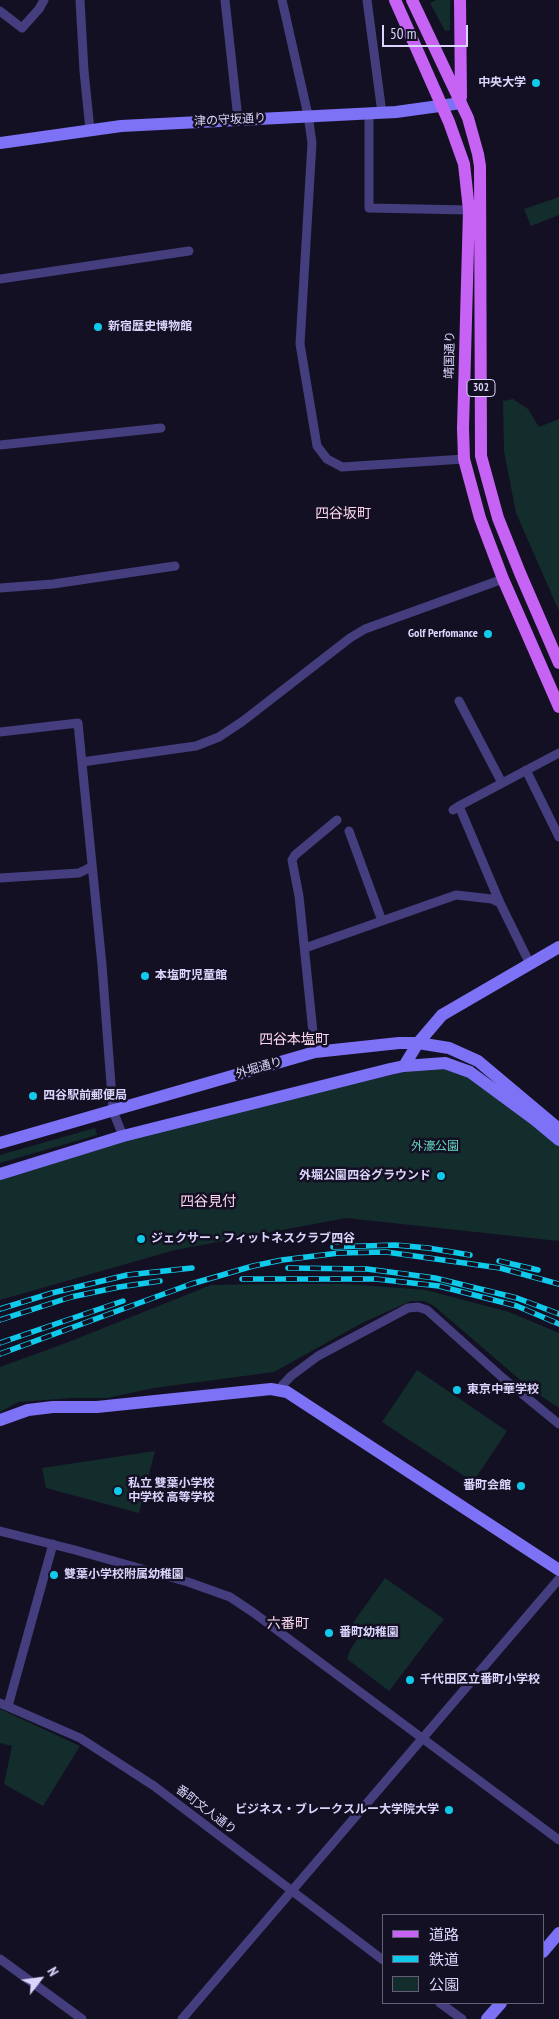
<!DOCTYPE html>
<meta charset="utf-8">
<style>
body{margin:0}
#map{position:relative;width:559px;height:2019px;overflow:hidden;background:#141023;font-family:"PT Sans Narrow","Noto Sans JP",sans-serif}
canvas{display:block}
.legend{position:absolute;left:382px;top:1914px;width:162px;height:90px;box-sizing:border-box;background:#141023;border:1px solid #645e7a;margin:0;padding:6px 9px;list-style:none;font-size:15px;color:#dbd4fc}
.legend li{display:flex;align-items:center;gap:10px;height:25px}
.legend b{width:25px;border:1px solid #645e7a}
.north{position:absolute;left:15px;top:1954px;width:50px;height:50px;-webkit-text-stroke:4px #141023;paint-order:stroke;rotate:60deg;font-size:14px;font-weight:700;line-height:20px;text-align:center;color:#dbd4fc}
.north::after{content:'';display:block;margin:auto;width:18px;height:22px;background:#dbd4fc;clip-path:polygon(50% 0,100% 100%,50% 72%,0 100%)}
.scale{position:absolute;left:382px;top:25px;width:86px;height:22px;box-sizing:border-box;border:2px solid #dbd4fc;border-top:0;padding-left:6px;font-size:15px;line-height:18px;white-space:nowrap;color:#dbd4fc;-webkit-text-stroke:4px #141023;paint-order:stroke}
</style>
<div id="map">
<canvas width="559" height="2019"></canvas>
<ul class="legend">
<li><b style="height:6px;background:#c663f4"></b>道路</li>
<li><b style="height:6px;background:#10caec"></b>鉄道</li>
<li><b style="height:14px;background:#132c2c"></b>公園</li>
</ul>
<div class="north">N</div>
<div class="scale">50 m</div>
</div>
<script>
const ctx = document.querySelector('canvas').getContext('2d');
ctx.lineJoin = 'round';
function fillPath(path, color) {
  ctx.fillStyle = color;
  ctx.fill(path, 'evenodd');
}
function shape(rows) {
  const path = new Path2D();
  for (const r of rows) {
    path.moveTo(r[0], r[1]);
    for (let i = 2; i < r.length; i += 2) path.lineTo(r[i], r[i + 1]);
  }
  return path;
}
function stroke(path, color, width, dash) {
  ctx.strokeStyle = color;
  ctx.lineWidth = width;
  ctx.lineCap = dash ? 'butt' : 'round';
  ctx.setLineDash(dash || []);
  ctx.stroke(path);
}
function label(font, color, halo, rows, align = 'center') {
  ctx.font = font + ' "PT Sans Narrow","Noto Sans JP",sans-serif';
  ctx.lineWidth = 5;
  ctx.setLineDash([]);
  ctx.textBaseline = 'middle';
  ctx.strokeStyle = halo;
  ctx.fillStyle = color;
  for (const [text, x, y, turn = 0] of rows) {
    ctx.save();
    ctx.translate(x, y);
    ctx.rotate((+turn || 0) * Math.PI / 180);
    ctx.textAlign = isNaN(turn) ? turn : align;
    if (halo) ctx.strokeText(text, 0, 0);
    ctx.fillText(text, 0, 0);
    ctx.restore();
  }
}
fillPath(shape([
 [436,0,450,0,450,30,445,31,430,3],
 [559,197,559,215,531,226,524,209],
 [513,399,528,409,539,427,559,419,559,611,516,513,504,451,503,401],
 [432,1066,470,1072,559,1146,559,1241,346,1218,175,1250,0,1300,0,1174,123,1136],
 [95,1128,97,1135,0,1163,0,1155],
 [271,1284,347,1284,426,1290,509,1312,559,1333,559,1408,532,1390,434,1306,424,1301,411,1301,362,1323,274,1372,154,1388,107,1398,72,1398,19,1402,0,1412,0,1367,66,1343,211,1285],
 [417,1370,507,1431,473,1482,382,1422],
 [155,1451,139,1513,46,1488,42,1468],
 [385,1578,444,1619,389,1691,347,1659,350,1650,358,1638,348,1630],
 [0,1709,80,1746,43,1806,4,1784,12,1746,0,1743]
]), '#132c2c');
stroke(shape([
 [80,0,84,71,90,130],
 [225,0,238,119],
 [282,0,308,115,312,143,300,344,317,446,327,459,342,467,464,459],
 [367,0,382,113],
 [0,11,22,28,39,9,44,0],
 [369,113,369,208,469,210],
 [0,279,189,251],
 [0,445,161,428],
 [0,588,53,584,175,566],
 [459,701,502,783],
 [0,732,78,723,102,965,113,1111,123,1136],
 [82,762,196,746,219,737,243,721,350,638,365,629,503,579],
 [526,770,559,837],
 [459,806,559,753],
 [453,810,459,806,500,903,530,964],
 [349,831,382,921],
 [0,878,79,873,91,867],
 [305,948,456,895,492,899,500,903],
 [315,1052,299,896,292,860,295,855,337,820],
 [278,1390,291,1376,318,1356,408,1308,418,1307,427,1310,504,1379,559,1424],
 [0,1531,75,1550,188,1582,230,1597,254,1613,559,1840],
 [0,1703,80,1738,154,1786,383,1960],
 [8,1706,53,1544],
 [0,1959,82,2019],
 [440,2003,462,2019],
 [182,2019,559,1579]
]), '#443e7e', 9);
stroke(shape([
 [0,143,121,126,396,112,461,103],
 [404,1066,418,1043,442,1015,559,947],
 [0,1143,315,1052,399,1043,418,1043,449,1048,478,1061,559,1129],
 [0,1174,123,1136,390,1069,404,1066,445,1063,470,1072,535,1120,559,1140],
 [0,1420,28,1410,53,1407,97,1407,271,1389,287,1392,559,1570],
 [543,1952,559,1933],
 [487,2019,501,2003]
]), '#7d72f5', 12);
stroke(shape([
 [395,0,449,122,464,164,469,210,463,428,464,459,480,518,503,579,559,707],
 [412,0,468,118,478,154,480,166,481,456,498,518,520,573,559,663],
 [460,0,461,97]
]), '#c663f4', 12);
const rail = shape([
 [333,1247,395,1245,428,1248,470,1255],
 [499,1261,538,1270],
 [288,1268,367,1269,435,1278,517,1298,559,1314],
 [242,1279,376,1279,439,1286,517,1306,559,1324],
 [0,1309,52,1293,127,1275,192,1268],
 [0,1320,71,1297,119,1287,160,1281],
 [0,1343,123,1301],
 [0,1354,191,1284,253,1266,282,1260,339,1253,386,1252,500,1268,559,1284]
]);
stroke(rail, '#10caec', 5.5);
stroke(rail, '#141023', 4, [11]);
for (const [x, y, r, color] of [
 [536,83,5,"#10caec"],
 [98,327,5,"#10caec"],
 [488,634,5,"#10caec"],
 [145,976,5,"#10caec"],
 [33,1096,5,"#10caec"],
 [441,1176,5,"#10caec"],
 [141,1239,5,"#10caec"],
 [457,1390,5,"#10caec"],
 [521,1486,5,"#10caec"],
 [118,1491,5,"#10caec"],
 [54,1575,5,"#10caec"],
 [329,1633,5,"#10caec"],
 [410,1680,5,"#10caec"],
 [449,1810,5,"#10caec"]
]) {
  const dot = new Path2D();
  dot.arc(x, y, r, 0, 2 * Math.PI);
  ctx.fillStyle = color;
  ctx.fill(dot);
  stroke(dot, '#141023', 2);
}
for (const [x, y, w] of [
 [481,388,28]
]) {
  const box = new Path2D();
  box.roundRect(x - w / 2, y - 8.5, w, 17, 4);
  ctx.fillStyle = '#141023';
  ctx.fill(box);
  stroke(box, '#dbd4fc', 1);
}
label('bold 11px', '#dbd4fc', null, [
 ["302",481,388]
]);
label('bold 12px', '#dbd4fc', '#141023', [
 ["中央大学",526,83,"right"],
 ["新宿歴史博物館",108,327],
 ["Golf Perfomance",478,634,"right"],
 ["本塩町児童館",155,976],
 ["四谷駅前郵便局",43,1096],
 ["外堀公園四谷グラウンド",431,1176,"right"],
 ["ジェクサー・フィットネスクラブ四谷",151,1239],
 ["東京中華学校",467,1390],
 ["私立 雙葉小学校",128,1484],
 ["中学校 高等学校",128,1498],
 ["番町会館",511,1486,"right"],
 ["雙葉小学校附属幼稚園",64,1575],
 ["番町幼稚園",339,1633],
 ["千代田区立番町小学校",420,1680],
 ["ビジネス・ブレークスルー大学院大学",439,1810,"right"]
], 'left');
label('12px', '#dbd4fc', '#141023', [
 ["津の守坂通り",230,120,-3],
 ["靖国通り",450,355,-89],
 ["外堀通り",259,1068,-16],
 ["番町文人通り",206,1810,37]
]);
label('12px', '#65d7c1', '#141023', [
 ["外濠公園",435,1147]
]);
label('14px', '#fcd6ec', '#141023', [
 ["四谷坂町",343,514],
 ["四谷本塩町",294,1040],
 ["四谷見付",208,1202],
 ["六番町",288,1624]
]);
</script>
